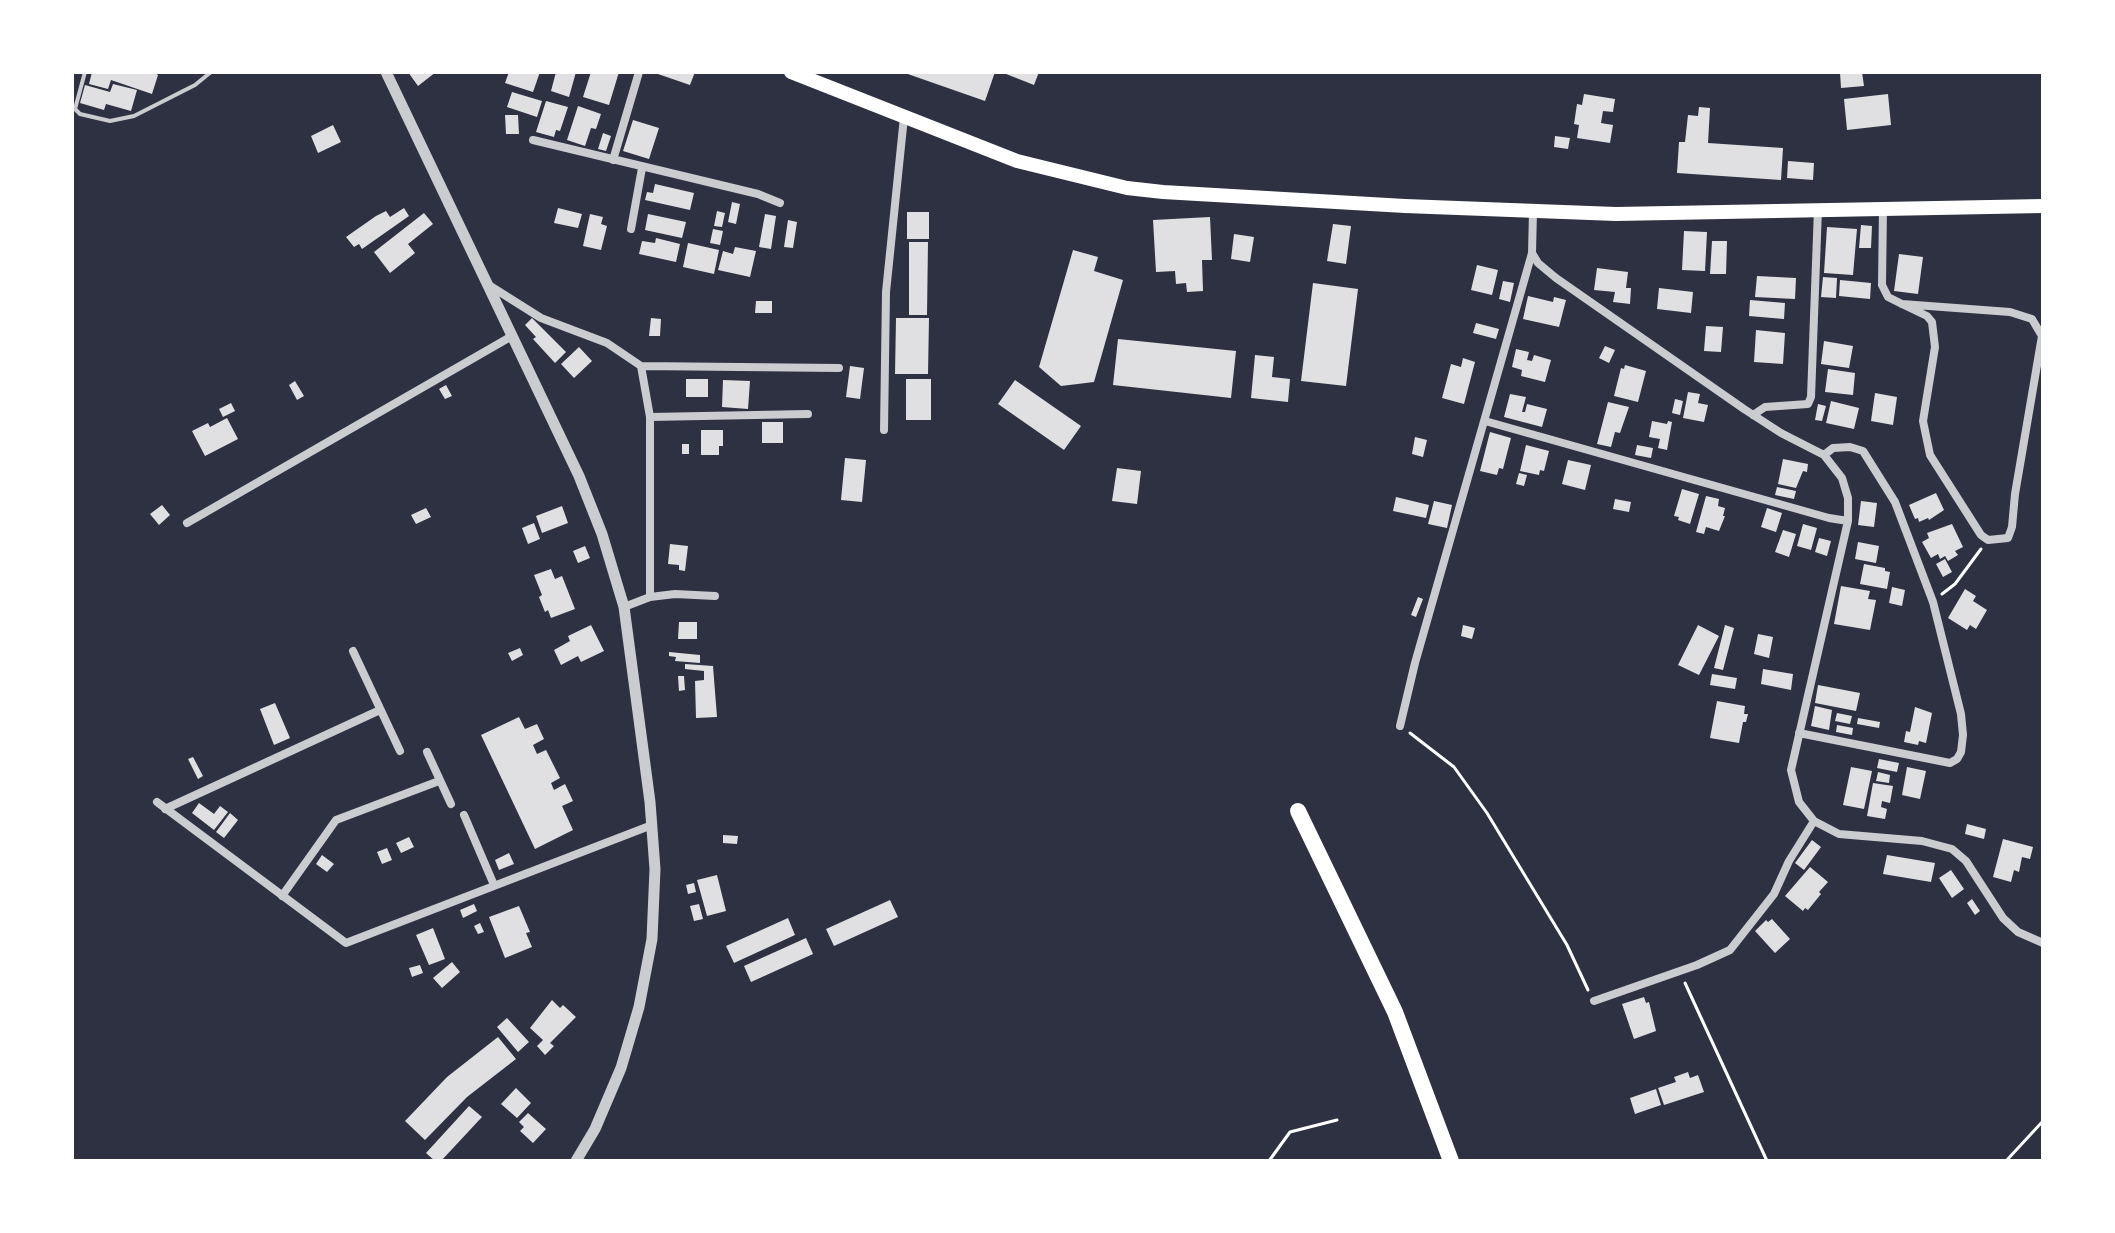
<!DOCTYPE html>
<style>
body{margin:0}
#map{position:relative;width:2115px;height:1233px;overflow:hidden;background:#2d3142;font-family:Rubik,sans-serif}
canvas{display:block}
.frame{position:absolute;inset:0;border:74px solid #fff;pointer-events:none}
</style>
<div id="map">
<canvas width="2115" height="1233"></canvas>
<div class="frame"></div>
</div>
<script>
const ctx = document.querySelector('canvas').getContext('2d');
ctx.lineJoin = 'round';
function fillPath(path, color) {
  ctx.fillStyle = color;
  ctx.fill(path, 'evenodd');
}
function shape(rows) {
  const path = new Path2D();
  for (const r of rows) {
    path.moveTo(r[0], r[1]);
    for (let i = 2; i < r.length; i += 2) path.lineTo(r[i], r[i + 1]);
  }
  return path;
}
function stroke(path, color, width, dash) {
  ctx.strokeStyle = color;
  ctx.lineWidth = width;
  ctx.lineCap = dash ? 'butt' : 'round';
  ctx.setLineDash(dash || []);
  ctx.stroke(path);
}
fillPath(shape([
 [92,72,154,72,158,75,152,94,111,80,108,89,89,84],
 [408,72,436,72,418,86],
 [509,72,540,72,533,92,505,83],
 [556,72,576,72,569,97,551,91],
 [591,72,619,72,609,105,583,97],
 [652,72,695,72,690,85],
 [902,72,995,72,985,101],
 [1001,72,1039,72,1034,85],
 [1840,72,1862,72,1864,86,1841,88],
 [113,84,137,90,131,111,106,104,104,110,80,103,85,85,110,92],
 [512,92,542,101,537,117,507,107],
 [1584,94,1615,99,1613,112,1603,111,1601,123,1613,125,1610,143,1577,138,1579,125,1574,124,1577,104,1582,105],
 [1888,94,1891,125,1847,130,1844,99],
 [546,101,568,107,560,131,556,130,554,137,536,132],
 [578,106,601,114,596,129,591,128,585,146,567,140],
 [1699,107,1710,108,1708,143,1783,148,1781,180,1677,173,1679,142,1685,142,1688,115,1698,116],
 [505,115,518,115,519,134,506,134],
 [633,120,659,128,649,159,623,151],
 [333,125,341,142,318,153,311,136],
 [603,133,611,136,606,151,598,149],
 [1555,136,1570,138,1568,149,1554,147],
 [1788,161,1814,163,1813,180,1787,178],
 [655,184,694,193,690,210,645,200,647,192,653,193],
 [732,202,740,204,736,224,728,222],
 [404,208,409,216,362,249,359,244,354,247,346,237,376,216,386,211,390,217],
 [558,208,582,214,578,228,554,223],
 [717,211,725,213,722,227,714,226],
 [907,212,929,212,929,239,907,239],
 [424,213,433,224,408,244,415,253,390,273,374,252],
 [590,214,603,217,601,224,607,226,601,250,583,246],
 [648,214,686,222,682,238,645,230],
 [765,214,776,216,771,249,759,247],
 [1210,217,1212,260,1202,260,1203,291,1187,292,1186,283,1176,284,1175,271,1156,272,1153,220],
 [788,220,797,222,793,248,784,247],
 [1333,224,1351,226,1346,264,1327,261],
 [1861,225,1872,226,1871,248,1859,248],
 [1827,227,1857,229,1853,275,1824,273],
 [713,229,723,231,720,245,710,243],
 [1684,231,1707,232,1705,271,1682,270],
 [1234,234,1254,237,1250,262,1231,259],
 [656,238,680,244,676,262,639,254,642,241,655,243],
 [1712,241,1727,241,1726,274,1710,274],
 [909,242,928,242,927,315,909,315],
 [688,243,719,250,714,274,683,267],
 [735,247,756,251,750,277,718,270,723,251,733,254],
 [1073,250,1098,257,1094,271,1123,280,1094,382,1061,386,1039,367],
 [1899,254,1923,257,1918,294,1894,291],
 [1477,265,1498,270,1492,295,1471,290],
 [1597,268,1628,272,1626,288,1631,288,1630,304,1613,302,1615,292,1594,290],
 [1757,276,1796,278,1795,299,1755,297],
 [1823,277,1837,278,1836,298,1821,297],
 [1840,280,1871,283,1870,299,1839,296],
 [1503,281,1514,283,1510,302,1499,299],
 [1313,283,1358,289,1346,386,1301,381],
 [1659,288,1693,292,1691,313,1657,309],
 [1528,296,1553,302,1554,297,1566,300,1559,327,1523,319],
 [1750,300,1785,303,1784,319,1749,316],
 [756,301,772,301,772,313,755,313],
 [532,318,566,352,555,363,533,339,536,337,525,325],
 [651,318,661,319,660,336,649,336],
 [896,318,929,318,928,374,895,374],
 [1476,323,1499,329,1496,339,1473,333],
 [1706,326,1723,327,1721,352,1704,351],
 [1756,330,1785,333,1783,364,1754,362],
 [1118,339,1236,351,1231,398,1113,385],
 [1824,341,1853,346,1849,368,1821,364],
 [1605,346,1615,350,1609,363,1599,358],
 [579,347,592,361,574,378,561,364],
 [1516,349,1529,352,1527,360,1532,361,1534,355,1551,360,1545,382,1521,376,1522,370,1512,367],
 [1255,355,1274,357,1272,377,1290,379,1288,402,1251,398],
 [1463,358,1475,362,1464,404,1442,398,1451,364,1461,367],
 [1625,365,1646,371,1638,402,1614,396,1621,368,1624,369],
 [850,366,864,368,860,399,846,397],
 [1828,369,1855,373,1853,395,1825,392],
 [686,379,708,379,708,397,686,397],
 [906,379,931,379,931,420,906,420],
 [723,380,750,381,748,409,722,407],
 [1015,380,1081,426,1064,450,998,404],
 [295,381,304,396,297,400,289,385],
 [446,385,452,396,445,399,439,389],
 [1688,392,1700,394,1698,403,1708,405,1704,422,1683,418],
 [1875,393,1897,397,1893,425,1871,421],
 [1510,394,1526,397,1522,412,1525,412,1527,404,1547,409,1542,427,1504,417],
 [1675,399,1683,401,1680,415,1672,413],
 [1831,401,1859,408,1854,429,1826,423],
 [1608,402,1629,407,1620,433,1615,432,1611,447,1597,444],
 [231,403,235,411,223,417,219,409],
 [1818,404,1826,406,1822,421,1815,420],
 [227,418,238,439,205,456,192,431,208,423,210,427],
 [1652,421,1667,424,1668,421,1672,422,1667,450,1658,448,1660,439,1649,437],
 [762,422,783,422,783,443,762,443],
 [701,430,723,430,723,446,719,446,719,455,701,455],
 [1490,432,1511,438,1503,469,1499,468,1497,475,1480,471],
 [1415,437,1427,440,1423,457,1412,454],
 [682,444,689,444,689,454,682,454],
 [1526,445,1549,451,1544,471,1540,470,1539,475,1520,471],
 [1637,445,1653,448,1651,458,1635,455],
 [845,458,866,460,862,502,841,500],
 [1783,459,1808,464,1807,472,1803,471,1796,488,1778,484],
 [1568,460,1591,465,1585,490,1562,484],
 [1117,468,1141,471,1137,504,1112,501],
 [1519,473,1527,475,1524,486,1516,484],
 [1777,487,1796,491,1794,499,1775,495],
 [1682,489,1699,494,1690,524,1678,520,1679,517,1674,516],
 [1936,493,1944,510,1929,520,1928,518,1919,522,1918,518,1915,519,1909,505],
 [1706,496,1719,499,1718,506,1725,508,1723,516,1725,516,1719,531,1706,527,1704,534,1696,532],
 [1396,497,1429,505,1426,518,1393,511],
 [1615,499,1631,502,1629,512,1613,509],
 [1434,501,1452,505,1447,528,1428,524],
 [1861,501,1877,503,1874,527,1858,525],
 [162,505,170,515,159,525,150,514],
 [562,506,568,523,542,533,536,516],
 [426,508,431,517,416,524,411,515],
 [1767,508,1782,513,1776,532,1761,527],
 [534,523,540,539,528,544,522,528],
 [1803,524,1817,528,1811,550,1797,546],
 [1952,524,1963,547,1955,551,1958,555,1948,561,1945,556,1940,559,1938,554,1931,558,1922,542,1929,538,1927,533],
 [1783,530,1796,534,1789,557,1775,552],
 [1819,538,1831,541,1827,556,1815,552],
 [1858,542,1879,546,1876,563,1855,559],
 [670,544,688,546,685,571,679,570,679,565,668,564],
 [585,546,590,558,578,563,573,551],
 [1945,559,1952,572,1943,577,1936,564],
 [1864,564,1885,568,1885,571,1890,572,1887,589,1860,584],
 [551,569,555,579,562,576,575,609,551,618,548,610,545,612,539,597,542,595,534,575],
 [1841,586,1870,591,1868,599,1876,600,1870,630,1834,624],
 [1892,587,1905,590,1902,606,1889,603],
 [1965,589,1976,596,1973,601,1987,610,1976,629,1970,625,1967,630,1948,618],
 [1418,597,1423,599,1416,617,1411,615],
 [679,622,697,622,697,639,678,639],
 [591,625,604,651,581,662,578,656,561,665,554,650,570,641,568,636],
 [1463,625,1475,628,1472,639,1461,636],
 [1698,625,1719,636,1699,675,1678,665],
 [1725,625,1734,628,1723,670,1714,668],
 [1758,634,1773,637,1769,658,1754,654],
 [520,648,523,655,512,661,508,653],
 [669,652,700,655,700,663,675,661,676,657,669,656],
 [685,664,713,666,717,717,696,718,695,681,704,680,704,671,685,669],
 [1763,669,1793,674,1791,690,1761,684],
 [1712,674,1737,678,1735,689,1710,685],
 [678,676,684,676,685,690,679,691],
 [1818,685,1860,693,1856,711,1815,703],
 [1717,701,1745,706,1744,714,1748,714,1746,722,1743,722,1739,743,1710,738],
 [275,703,290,738,274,745,260,709],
 [1815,706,1832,710,1829,730,1811,726],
 [1915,707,1932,713,1926,743,1919,741,1918,745,1904,742,1906,731,1910,732],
 [1837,713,1852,716,1850,724,1835,721],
 [519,717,525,729,537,724,544,739,533,745,537,754,546,750,560,778,551,783,554,790,565,784,573,801,562,806,573,830,535,849,481,735],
 [1858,718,1880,722,1879,728,1857,724],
 [1837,725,1853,728,1852,735,1836,732],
 [193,757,203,776,198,779,188,759],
 [1879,759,1899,763,1897,772,1877,768],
 [1851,767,1872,771,1864,809,1843,805],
 [1907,767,1926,771,1920,799,1902,795],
 [1878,772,1890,775,1889,783,1876,781],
 [1873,783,1893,786,1890,803,1882,801,1881,807,1887,809,1885,819,1867,816],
 [199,803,214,814,220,806,228,812,214,830,192,813],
 [230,813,238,820,224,838,216,832],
 [1967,824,1986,829,1984,839,1965,834],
 [723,835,738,836,737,844,723,843],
 [409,837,414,847,401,853,396,843],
 [2003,839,2033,847,2030,859,2022,857,2019,872,2014,870,2011,882,1993,877],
 [1812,840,1821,847,1804,870,1795,863],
 [387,848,392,860,382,864,377,852],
 [509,853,514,864,499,870,495,860],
 [322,855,334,864,327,872,316,864],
 [1887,855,1935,863,1931,882,1883,874],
 [1810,867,1828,882,1819,892,1821,894,1808,910,1805,908,1803,911,1785,896],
 [1951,870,1964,889,1952,898,1939,878],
 [717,875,726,911,707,916,697,880],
 [694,883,696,892,688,894,686,885],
 [1972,899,1980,911,1975,915,1967,903],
 [890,900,898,917,834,946,826,929],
 [474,904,477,911,463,918,460,910],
 [699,904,703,919,694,921,690,906],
 [519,906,530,932,526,933,532,947,505,958,489,917],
 [788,918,795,935,734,963,726,946],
 [1772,919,1790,939,1775,953,1755,931,1766,920,1768,922],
 [480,923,484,932,478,934,474,926],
 [433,928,445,959,429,965,416,935],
 [806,938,813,954,751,982,744,966],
 [452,962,460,972,442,988,433,978],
 [420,965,423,973,412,977,409,968],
 [1644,997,1646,1003,1649,1002,1656,1031,1634,1039,1622,1004],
 [552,1000,560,1008,563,1005,576,1017,550,1043,554,1046,545,1055,537,1046,543,1040,530,1028],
 [507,1018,529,1042,518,1052,497,1027],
 [498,1037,516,1059,467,1097,425,1140,405,1121,447,1077],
 [1688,1072,1690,1078,1698,1075,1704,1092,1664,1105,1658,1088,1676,1082,1674,1077],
 [516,1088,531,1103,517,1118,501,1104],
 [1656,1089,1661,1105,1635,1114,1630,1098],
 [469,1106,482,1117,441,1161,435,1161,426,1153],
 [528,1113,546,1129,533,1143,520,1131,524,1127,519,1122]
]), '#e0e0e3');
stroke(shape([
 [1942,594,1955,584,1981,549],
 [1410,733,1454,767,1487,813,1567,945,1588,990],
 [1685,983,1767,1161],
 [1269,1161,1290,1132,1337,1120],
 [2006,1161,2043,1121]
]), '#fff', 3);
stroke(shape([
 [85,72,75,109,80,114,110,121,134,116,195,85,211,72]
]), '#caccd0', 4);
stroke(shape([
 [533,140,758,194,780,203],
 [613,160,639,72],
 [1883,208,1882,285,1888,297,1902,304,1927,316,1932,322,1935,347,1923,421,1930,455,1981,535,1988,540,2008,538,2012,527,2015,494,2042,336,2032,319,2010,312,1902,304],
 [631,229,642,168],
 [1532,253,1538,263,1556,278,1744,409,1781,433,1824,455,1842,478,1848,498,1848,521,1791,770,1799,802,1814,821,1839,834,1922,841,1952,849,1966,861,2003,918,2018,932,2043,943],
 [487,284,541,318,607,343,641,366,839,368],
 [641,366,650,417,650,597],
 [1753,415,1765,407,1808,404,1811,397,1818,209],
 [650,417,808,414],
 [1485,421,1829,518,1848,521],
 [884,430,886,292,904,117],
 [187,523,512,336],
 [624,607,650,597,675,594,715,596],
 [353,651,400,751],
 [1400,726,1415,663,1532,253,1533,212],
 [1799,733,1950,763,1957,759,1961,752,1963,735,1961,714,1933,602,1895,502,1863,451,1850,447,1833,448,1824,455],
 [427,752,451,804],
 [157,802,346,943,652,825],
 [165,809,380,710],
 [464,815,494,885],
 [282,896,336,820,439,781],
 [1594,1001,1697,965,1730,950,1774,894,1789,861,1814,821]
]), '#caccd0', 8);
stroke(shape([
 [386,72,579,476,602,534,624,607,650,802,655,869,652,939,639,1007,621,1068,595,1129,576,1161]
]), '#caccd0', 11);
stroke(shape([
 [791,72,1017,161,1127,188,1163,192,1405,206,1616,214,2043,206]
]), '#fff', 14);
stroke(shape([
 [1298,811,1395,1012,1451,1161]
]), '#fff', 16);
</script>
